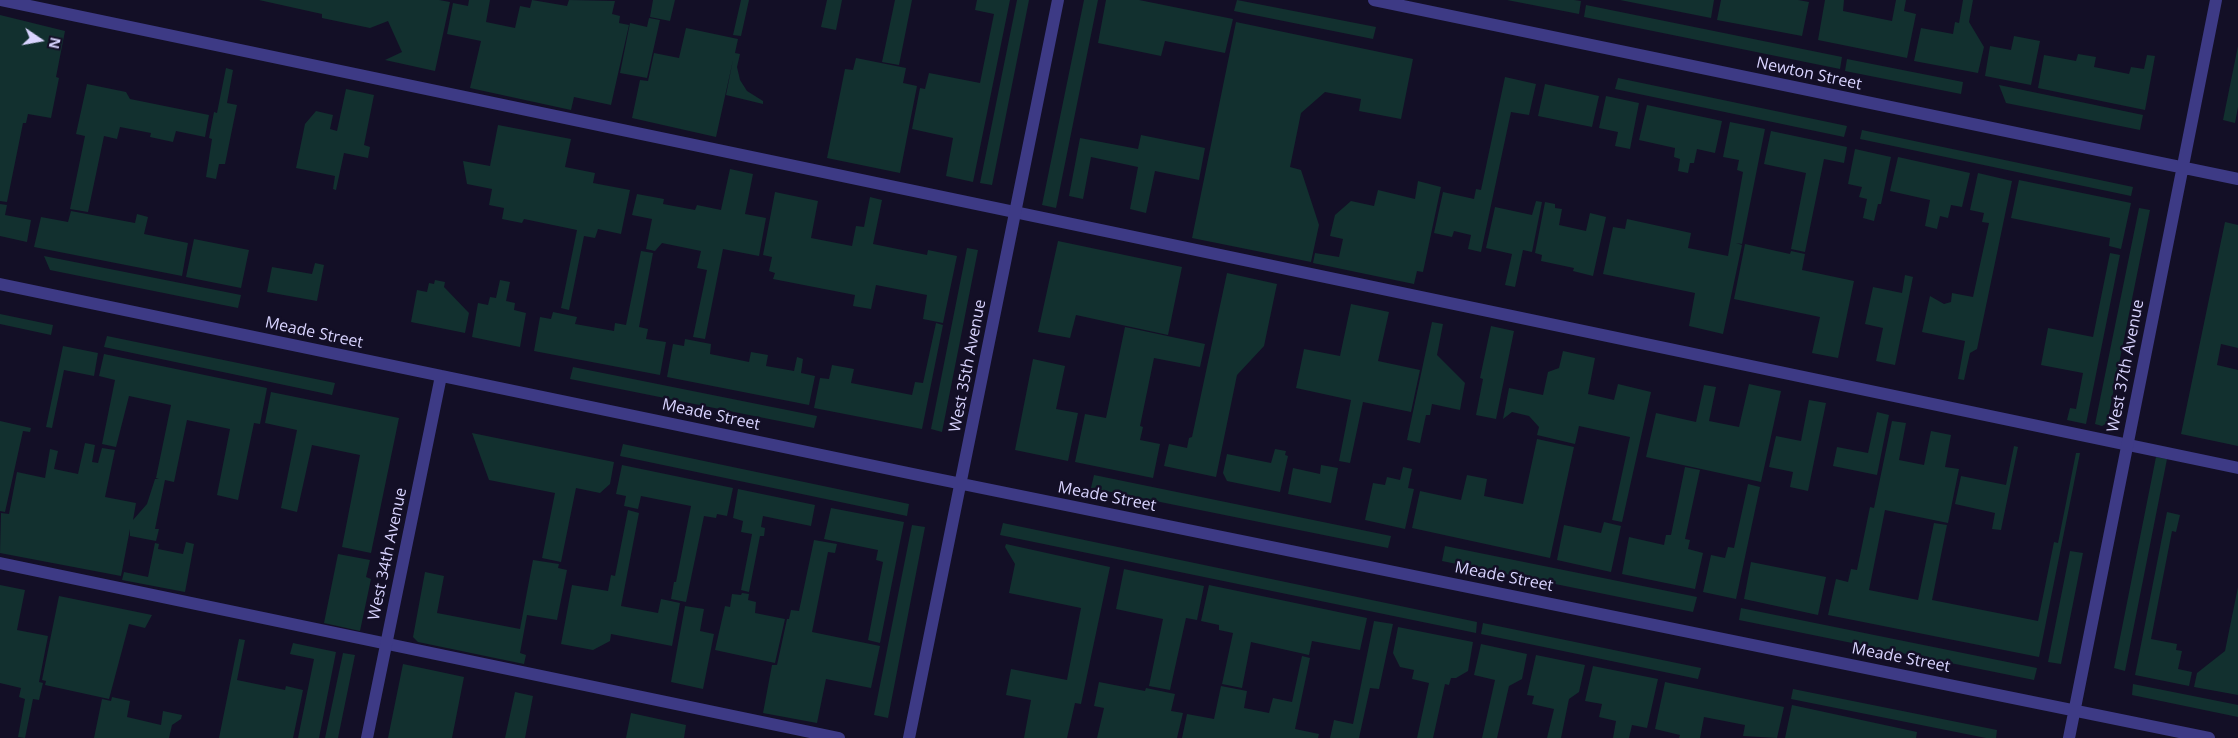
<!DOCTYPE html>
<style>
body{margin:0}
#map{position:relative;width:2238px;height:738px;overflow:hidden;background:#130f26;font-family:"Open Sans",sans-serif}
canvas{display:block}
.north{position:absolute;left:15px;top:15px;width:50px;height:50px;-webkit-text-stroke:4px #130f26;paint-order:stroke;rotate:102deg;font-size:14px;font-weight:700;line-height:20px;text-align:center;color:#d9d4ff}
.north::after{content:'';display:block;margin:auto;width:18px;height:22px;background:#d9d4ff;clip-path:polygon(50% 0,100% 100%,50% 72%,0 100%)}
</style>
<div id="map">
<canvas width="2238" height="738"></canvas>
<div class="north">N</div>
</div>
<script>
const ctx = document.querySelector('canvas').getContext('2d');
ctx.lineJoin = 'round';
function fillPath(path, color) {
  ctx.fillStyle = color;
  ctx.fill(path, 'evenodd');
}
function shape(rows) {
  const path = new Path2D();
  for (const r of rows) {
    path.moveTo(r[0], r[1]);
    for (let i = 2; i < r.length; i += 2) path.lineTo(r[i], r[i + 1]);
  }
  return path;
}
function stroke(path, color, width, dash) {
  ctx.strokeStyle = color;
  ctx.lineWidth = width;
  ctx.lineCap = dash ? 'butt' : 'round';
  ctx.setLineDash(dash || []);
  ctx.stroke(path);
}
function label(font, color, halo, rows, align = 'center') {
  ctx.font = font + ' "Open Sans",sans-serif';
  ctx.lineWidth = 5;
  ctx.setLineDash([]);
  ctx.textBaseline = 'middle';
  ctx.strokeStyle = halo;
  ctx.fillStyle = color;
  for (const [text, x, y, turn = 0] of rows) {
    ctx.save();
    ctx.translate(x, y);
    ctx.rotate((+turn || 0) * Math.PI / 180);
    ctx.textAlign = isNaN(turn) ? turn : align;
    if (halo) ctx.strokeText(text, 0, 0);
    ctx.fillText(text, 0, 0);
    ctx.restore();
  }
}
fillPath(shape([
 [259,0,439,0,450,2,435,71,385,60,402,52,388,21,370,28,322,18,322,14],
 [469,0,490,0,486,22,515,28,520,6,530,8,532,0,567,6,569,0,615,1,612,14,620,16,619,23,629,25,611,105,574,97,571,110,470,88,481,41,447,34,453,3,468,6],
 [653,0,675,0,670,21,650,17],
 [741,0,749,0,741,36,733,35],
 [827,0,842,0,836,30,821,27],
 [895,0,912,0,899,65,882,62],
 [977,0,1010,0,973,182,946,176,953,138,912,129,920,88,925,89,929,73,980,83,994,14,975,10],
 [1017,0,1029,0,992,185,980,183],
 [1084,0,1098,0,1056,208,1042,205],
 [1106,0,1139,0,1233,19,1225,53,1165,41,1161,56,1098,43],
 [1237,0,1376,27,1373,39,1234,11],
 [1507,0,1574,0,1581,1,1579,14],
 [1620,0,1714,0,1711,18],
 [1721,0,1798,0,1809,2,1802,36,1717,20],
 [1825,0,1844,0,1843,11,1892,21,1896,0,1906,0,1904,11,1916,14,1907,58,1818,40],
 [1963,0,1973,0,1969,22,1984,47,1978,73,1914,61,1921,28,1953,34,1955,22,1959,23],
 [1586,5,1842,57,1840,69,1584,17],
 [0,15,65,31,56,77,59,78,51,118,28,114,26,123,23,123,7,202,0,201],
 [649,18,660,20,647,78,620,73,630,23,647,27],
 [1236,22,1413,59,1401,119,1359,111,1361,99,1325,92,1301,113,1290,167,1301,170,1319,225,1311,262,1192,238],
 [686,28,738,39,735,53,740,54,737,67,740,80,747,91,763,101,763,104,726,95,733,60,716,137,632,118,640,80,648,81,654,53,679,58],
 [2014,36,2040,41,2031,85,1985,76,1990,46,2011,50],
 [2238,46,2238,107,2235,123,2223,120],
 [2078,54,2096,57,2094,67,2129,74,2131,67,2144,69,2147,55,2155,56,2145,110,2038,88,2044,55,2076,61],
 [856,58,906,68,903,83,917,86,900,173,827,158,845,69,853,70],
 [1847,59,1963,82,1961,94,1845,71],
 [226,68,233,70,227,103,237,105,225,164,219,164,216,179,206,177,212,139,209,138,214,112,217,113],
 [1505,77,1536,84,1529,115,1511,112,1481,252,1468,249,1471,235,1454,231,1452,237,1434,233,1443,192,1474,199,1476,189,1481,190],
 [1618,78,1847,126,1844,137,1615,89],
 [87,84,126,92,130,99,209,115,205,137,176,131,173,142,150,137,151,133,120,127,117,139,104,136,88,212,70,209,85,136,76,134],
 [1545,84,1599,96,1592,127,1538,116],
 [1999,85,2143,115,2140,130,2006,103],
 [346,89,374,95,364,145,370,147,368,158,344,153,336,190,333,189,335,176,296,168,305,124,316,111,333,115,330,129,337,131],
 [1606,96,1639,103,1630,149,1615,146,1618,132,1599,128],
 [1647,105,1722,121,1715,153,1697,149,1694,163,1690,163,1688,173,1678,171,1680,159,1674,157,1675,148,1639,140],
 [1730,122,1765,129,1742,244,1736,243,1742,245,1723,334,1689,326,1695,293,1603,274,1613,227,1625,229,1627,219,1691,233,1688,248,1728,256,1743,172,1737,170,1739,160,1723,157],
 [498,125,571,139,565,167,595,173,593,183,630,190,621,234,598,229,595,238,584,236,569,310,561,308,577,230,524,219,522,223,502,219,504,208,489,205,492,189,467,184,463,161,490,166],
 [1862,130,2133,187,2131,196,1860,139],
 [1771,131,1847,147,1844,163,1824,159,1805,252,1791,249,1806,173,1764,164],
 [1141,135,1205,148,1199,180,1155,171,1146,213,1130,209,1138,167,1091,157,1083,199,1069,196,1080,138,1138,149],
 [1855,149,1891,157,1881,204,1878,204,1874,221,1863,218,1867,199,1859,197,1862,187,1848,184],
 [1898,157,1970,173,1962,207,1951,205,1948,218,1940,216,1937,229,1925,226,1930,200,1890,191],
 [730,169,753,174,745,214,766,218,759,256,723,249,705,339,693,337,707,270,697,268,701,251,662,243,655,251,646,249,652,219,632,215,637,194,664,199,663,204,695,210,697,205,721,210],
 [1978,173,2012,181,1977,349,1970,353,1964,380,1958,379,1965,341,1922,332,1930,296,1944,304,1951,302,1952,293,1973,297,1989,223,1982,222,1984,213,1970,210],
 [2019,180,2131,203,2121,249,2109,246,2110,238,2011,218],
 [1418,181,1441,187,1423,272,1417,271,1414,284,1313,263,1315,253,1339,257,1343,239,1330,236,1335,215,1351,201,1374,206,1378,190,1415,199],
 [775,192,818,201,811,238,852,246,856,226,864,227,870,197,882,200,873,244,927,255,928,250,957,256,943,323,923,319,927,295,876,285,871,309,853,306,855,295,773,279,775,273,769,271,772,257,763,255],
 [1536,201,1542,202,1532,252,1523,250,1515,287,1505,285,1512,254,1486,248,1495,207,1532,215],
 [1545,202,1555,204,1555,208,1562,209,1559,225,1586,231,1590,213,1606,217,1593,276,1573,271,1574,268,1541,261,1542,255,1535,253],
 [0,204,7,205,5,215,31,220,27,242,0,236],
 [2139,208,2150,210,2107,423,2102,426,2095,424],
 [71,211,135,223,137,214,148,217,144,234,188,243,182,276,34,247,41,217,68,222],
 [2225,222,2238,225,2238,348,2221,344,2217,365,2238,370,2238,446,2181,434],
 [194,239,249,250,241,288,186,277],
 [1058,241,1182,267,1168,335,1076,315,1070,338,1038,332],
 [1745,244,1790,254,1791,251,1805,254,1802,270,1854,281,1838,358,1812,353,1820,317,1734,299],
 [967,248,978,250,942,432,931,429],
 [641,251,653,253,639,327,648,329,646,339,666,342,660,375,534,351,540,317,551,319,553,312,577,317,575,324,614,331,615,323,626,325],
 [2110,253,2120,255,2086,424,2067,420,2070,408,2076,409,2083,373,2041,365,2048,328,2093,337],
 [44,256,241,295,238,308,50,270],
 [315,263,324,265,317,301,267,292,272,267,312,274],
 [1227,273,1277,284,1264,346,1237,375,1216,477,1164,466,1169,444,1187,448,1189,438,1192,437],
 [1905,275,1913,277,1895,365,1876,361,1883,328,1865,324,1873,287,1902,293],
 [435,280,445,282,444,287,469,313,465,333,411,322,417,290,427,292,429,283,434,284],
 [500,280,510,282,506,301,515,303,514,310,526,313,520,347,472,337,478,303,488,305,490,297,496,298],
 [1351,304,1389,312,1378,361,1420,370,1411,412,1363,402,1350,463,1339,461,1351,400,1296,388,1304,349,1340,356],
 [0,314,53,325,51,335,0,324],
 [1432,322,1443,324,1437,355,1465,383,1460,410,1432,404,1430,415,1426,415,1420,443,1407,440],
 [936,323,943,325,922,429,814,408,820,378,829,379,832,365,854,369,851,383,912,395,915,382,923,383],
 [1491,326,1514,331,1496,419,1476,415,1483,379,1480,378],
 [1125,327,1205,344,1200,367,1154,358,1140,426,1143,427,1140,440,1160,444,1153,478,1075,462,1085,414,1106,418],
 [107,336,335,383,332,395,104,347],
 [685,339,711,344,710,354,749,362,751,352,768,355,766,366,794,371,797,357,803,359,801,373,815,376,809,405,667,377,673,344,684,346],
 [63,346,98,353,94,376,64,370,52,428,46,427],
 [1563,351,1595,358,1588,394,1614,400,1618,384,1651,392,1622,522,1612,520,1630,437,1579,426,1575,444,1537,435,1539,427,1529,416,1512,412,1503,419,1509,388,1543,395,1548,372,1559,368],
 [104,354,267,388,260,424,254,423,238,500,217,495,230,429,187,420,174,482,165,480,155,529,159,529,156,541,130,536,130,529,121,576,0,553,1,513,9,514,17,472,45,478,50,449,58,451,54,469,78,474,85,443,95,445,92,462,98,463,102,448,115,450,105,497,136,503,133,520,147,504,155,479,159,479,156,478,171,405,129,396,116,447,102,444,115,380,99,376],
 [1033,359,1065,366,1056,409,1078,413,1068,461,1015,450],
 [573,367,817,416,814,428,570,379],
 [1749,384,1781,391,1761,482,1646,457,1656,413,1696,422,1704,385,1716,387,1709,421,1739,427],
 [271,392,399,418,371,553,342,547,360,455,312,445,297,512,281,508,297,430,265,423],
 [1809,400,1826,403,1808,491,1790,487,1793,472,1769,467,1776,436,1801,441],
 [1877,412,1889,415,1877,475,1833,466,1837,447,1868,453],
 [0,421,31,428,30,432,23,431,5,512,0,511],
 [1892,421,1906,423,1899,460,1924,465,1931,431,1951,435,1945,467,1959,469,1948,523,1885,510,1869,590,1918,600,1934,523,1947,525,1932,600,2038,621,2054,542,2058,543,2076,453,2080,453,2039,657,1828,615,1836,579,1848,582,1851,569,1857,570,1870,507,1874,508],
 [472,433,614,462,610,484,600,493,576,488,561,562,542,558,555,493,489,480],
 [1537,439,1574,447,1550,558,1412,528,1420,491,1461,500,1467,475,1487,479,1484,496,1523,504],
 [623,444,909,504,907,516,620,456],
 [2014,446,2018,447,2001,530,1992,529,1995,513,1955,504,1961,476,2006,485],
 [1275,449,1286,451,1285,455,1288,456,1280,492,1227,481,1223,473,1227,454,1271,463],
 [2156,457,2167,459,2125,671,2114,668],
 [622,465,733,488,727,516,717,514,716,518,704,516,686,602,671,599,674,582,676,582,691,506,641,496,638,509,624,506,626,496,616,494],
 [1321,465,1338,468,1331,503,1288,494,1293,468,1320,474],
 [1403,467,1412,469,1408,488,1414,489,1405,529,1365,520,1373,483,1385,485,1387,477,1400,480],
 [1685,467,1700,470,1685,539,1690,540,1688,549,1703,553,1695,589,1622,574,1629,537,1664,545,1666,535,1671,535],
 [1094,475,1391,536,1388,548,1091,488],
 [1748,484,1760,487,1736,599,1703,592,1711,555,1725,558,1728,547,1734,548],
 [738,489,815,505,811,526,763,516,761,527,765,528,764,536,760,536,749,592,741,590,752,534,741,532,743,521,733,518],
 [831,508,904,522,880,643,868,640,883,562,876,560,878,550,824,539],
 [628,510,639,513,621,606,658,613,661,599,680,603,672,646,611,634,610,641,593,650,561,644,572,585,608,591,611,575,615,576],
 [2167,512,2180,515,2176,532,2172,531,2151,639,2177,644,2176,650,2182,651,2178,669,2192,672,2189,686,2135,675],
 [1604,522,1621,526,1611,572,1557,560,1564,525,1601,533],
 [1003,523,1477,622,1476,633,1000,535],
 [912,525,925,527,888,718,874,715],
 [814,540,837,544,835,553,828,552,812,632,880,646,871,688,826,679,817,723,763,713,772,665,777,665,787,619,789,619,791,610,799,611],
 [186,542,194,544,185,592,122,580,124,572,148,577,155,543,159,544,158,549,183,554],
 [1006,544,1110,567,1081,704,1075,703,1067,738,1024,738,1031,700,1006,695,1011,669,1067,680,1081,608,1009,593,1015,564,1005,547],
 [1445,546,1697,597,1693,612,1442,561],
 [2070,551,2083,553,2061,664,2048,662],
 [338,554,370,560,366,577,371,579,360,631,324,623],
 [533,560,559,564,558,568,567,570,557,620,527,615,520,653,526,655,524,664,418,642,413,637,425,572,444,576,437,613,520,629],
 [1751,562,1826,577,1818,615,1744,599],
 [1124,569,1204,586,1197,620,1186,618,1170,690,1149,686,1163,619,1116,609],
 [0,585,25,590,17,630,48,636,39,682,43,683,39,700,33,699,25,738,18,737,25,699,19,697,21,688,0,683],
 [1209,585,1367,618,1360,650,1312,641,1309,655,1251,642,1242,688,1222,684,1233,633,1219,630,1219,625,1201,621],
 [2238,587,2238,695,2194,687,2197,673,2225,651],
 [742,593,749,594,748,600,756,602,755,613,785,619,775,663,715,650,725,606,730,607,732,594,741,595],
 [59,596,152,615,145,628,129,624,109,699,45,685,46,681,42,680],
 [685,606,704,609,700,631,714,634,703,689,671,682],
 [1741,608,2037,668,2034,680,1739,620],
 [1374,621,1393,624,1379,689,1370,688,1359,738,1330,738,1334,720,1353,724],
 [1483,623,1701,668,1698,679,1481,634],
 [1398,627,1473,642,1468,671,1456,678,1451,678,1449,685,1445,684,1433,738,1417,738,1429,683,1412,679,1414,670,1400,667,1393,653],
 [239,639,245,640,237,680,285,690,286,686,303,690,293,738,219,738],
 [293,643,336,652,319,738,298,738,314,659,290,654],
 [1481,644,1527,654,1522,679,1509,686,1497,738,1482,738,1495,680,1474,675],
 [343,653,355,655,338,738,325,738],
 [1536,655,1585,665,1579,692,1569,699,1561,738,1547,738,1554,709,1532,704,1534,696,1527,695],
 [1302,656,1310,658,1295,729,1319,734,1318,738,1182,738,1187,714,1214,719,1221,686,1247,691,1244,708,1269,713,1273,698,1292,702],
 [403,664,464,677,452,738,388,738],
 [1593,666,1658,679,1647,728,1632,725,1629,738,1613,738,1616,721,1599,717,1602,704,1585,701],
 [1099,682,1145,691,1146,688,1175,694,1171,711,1183,713,1177,738,1097,738,1104,708,1094,706],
 [1665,682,1784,707,1777,738,1743,736,1745,725,1704,717,1700,738,1679,738,1680,735,1655,729],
 [2133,684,2238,705,2238,717,2132,695],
 [1793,689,1997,730,1996,738,1986,738,1791,699],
 [515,692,533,696,525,738,505,738],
 [112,697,130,701,127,717,161,725,163,711,182,715,181,719,172,725,169,738,94,738,102,699,111,701],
 [1792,705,1917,732,1916,738,1785,738],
 [631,713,686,725,684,738,626,738]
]), '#12302f');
stroke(shape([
 [1,0,2238,468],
 [0,563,839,738]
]), '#3d3a85', 12);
stroke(shape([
 [1374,0,2238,179],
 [0,284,918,475,2209,738],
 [367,738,441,376],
 [909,738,1058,0],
 [2069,738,2216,0]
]), '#3d3a85', 12);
label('16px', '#d9d4ff', '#130f26', [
 ["Newton Street",1809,74,12],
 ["Meade Street",314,333,12],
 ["West 35th Avenue",968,366,-79],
 ["West 37th Avenue",2126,366,-79],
 ["Meade Street",711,415,12],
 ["Meade Street",1107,497,11],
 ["West 34th Avenue",388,554,-78],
 ["Meade Street",1504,577,11],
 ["Meade Street",1901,658,11]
]);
</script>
